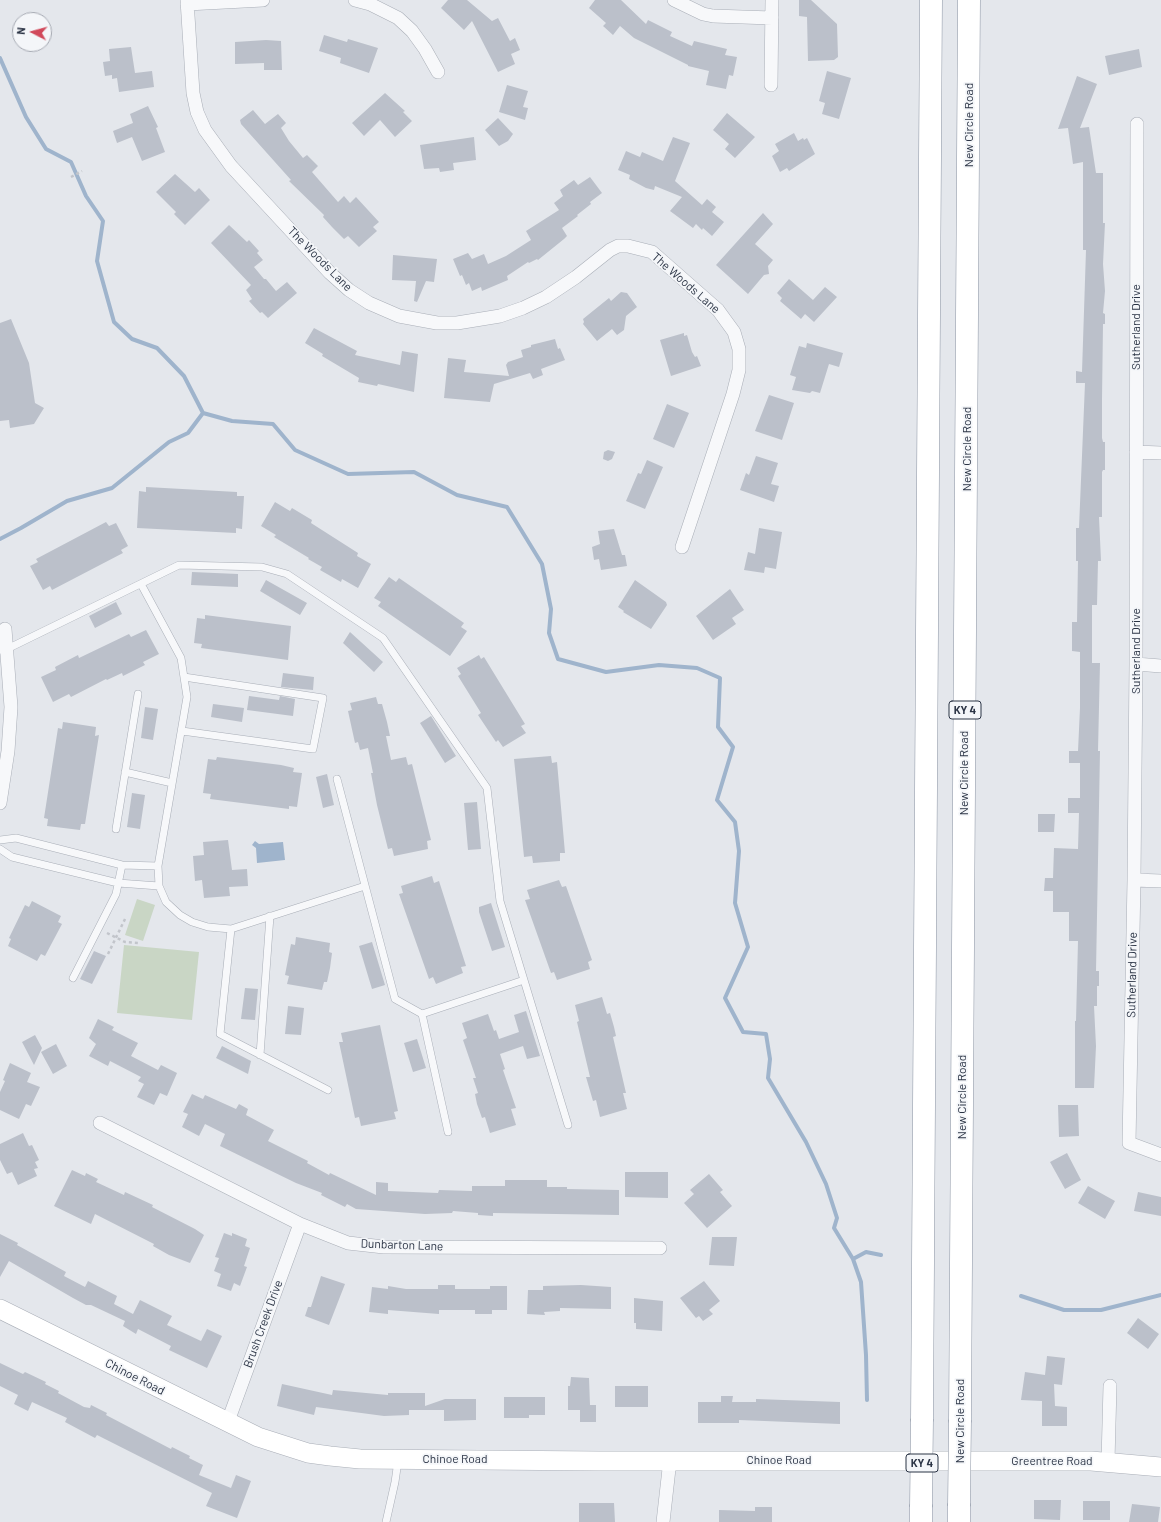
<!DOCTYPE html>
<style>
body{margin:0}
#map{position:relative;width:1161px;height:1522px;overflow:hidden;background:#e4e7ec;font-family:Barlow,sans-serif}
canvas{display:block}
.north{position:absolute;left:12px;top:12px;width:40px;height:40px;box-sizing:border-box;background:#f4f6f9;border:1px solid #a4a8b1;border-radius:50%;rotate:276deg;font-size:11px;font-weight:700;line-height:16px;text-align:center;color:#2b3445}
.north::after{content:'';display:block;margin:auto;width:14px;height:18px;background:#d1495b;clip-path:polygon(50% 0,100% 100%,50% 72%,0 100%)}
</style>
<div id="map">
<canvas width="1161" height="1522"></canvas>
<div class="north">N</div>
</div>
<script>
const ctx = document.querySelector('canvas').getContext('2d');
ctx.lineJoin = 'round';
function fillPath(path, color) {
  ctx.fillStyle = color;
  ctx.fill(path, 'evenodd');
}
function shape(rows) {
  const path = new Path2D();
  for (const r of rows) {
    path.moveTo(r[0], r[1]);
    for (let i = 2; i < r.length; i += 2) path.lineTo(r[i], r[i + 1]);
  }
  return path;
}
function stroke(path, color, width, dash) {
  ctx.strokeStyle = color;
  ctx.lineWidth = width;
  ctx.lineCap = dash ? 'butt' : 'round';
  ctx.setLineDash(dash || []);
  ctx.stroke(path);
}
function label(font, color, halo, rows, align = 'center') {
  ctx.font = font + ' Barlow,sans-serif';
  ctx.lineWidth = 3.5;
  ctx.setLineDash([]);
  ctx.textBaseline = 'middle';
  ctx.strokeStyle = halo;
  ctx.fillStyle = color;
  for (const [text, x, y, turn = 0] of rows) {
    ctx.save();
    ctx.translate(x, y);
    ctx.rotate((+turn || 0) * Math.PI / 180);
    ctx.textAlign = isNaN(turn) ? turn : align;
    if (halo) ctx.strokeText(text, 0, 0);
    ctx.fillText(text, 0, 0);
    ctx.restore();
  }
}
fillPath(shape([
 [137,899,155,905,143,941,125,935],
 [124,945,199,952,192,1020,117,1013]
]), '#c9d6c5');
fillPath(shape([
 [255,841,259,844,283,842,285,860,257,863,256,848,252,845]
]), '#9fb4cc');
stroke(shape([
 [0,58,26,117,46,149,71,162,86,196,103,221,97,261,114,322,132,339,157,348,184,376,203,413,232,421,273,424,295,450,348,474,414,472,457,495,507,507,542,564,551,609,549,633,558,659,606,672,659,665,697,668,720,678,718,727,733,747,717,800,735,822,739,851,735,903,748,947,725,998,743,1032,766,1034,770,1059,768,1078,806,1142,826,1184,837,1218,834,1228,853,1259,866,1252,881,1255],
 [0,539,21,528,67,501,112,488,169,442,188,433,203,413],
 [853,1259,861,1282,866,1355,867,1400],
 [1021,1296,1064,1310,1101,1310,1161,1295]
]), '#9fb4cc', 4);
fillPath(shape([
 [448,0,467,0,492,21,498,18,510,41,515,38,520,50,511,54,515,64,498,72,472,21,464,30,441,8],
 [595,0,621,0,646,24,648,20,672,32,670,36,692,46,694,41,727,49,725,55,737,57,733,76,729,75,726,89,706,85,709,71,688,66,688,65,634,38,620,26,613,35,603,26,606,23,589,8],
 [799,0,811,0,837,24,838,57,834,60,808,61,807,17,799,16],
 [324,35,347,42,348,39,378,48,369,73,340,63,341,58,319,51],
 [266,40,281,41,282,70,264,70,264,63,235,64,235,42],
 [131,47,135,73,152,71,154,87,119,92,117,78,112,79,112,75,105,76,103,62,110,61,109,49],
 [1139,49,1142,67,1109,75,1105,56],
 [827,71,851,78,839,119,822,114,825,103,819,101],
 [1077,76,1097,84,1080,128,1089,127,1096,173,1103,173,1103,223,1105,223,1103,264,1105,291,1103,313,1105,314,1105,324,1103,324,1102,399,1102,438,1103,442,1105,442,1105,470,1103,470,1102,472,1102,517,1099,517,1101,561,1098,561,1097,605,1092,605,1092,663,1100,663,1098,751,1100,751,1096,971,1099,971,1099,986,1097,986,1097,1006,1094,1006,1096,1046,1094,1088,1075,1088,1075,1021,1076,1021,1078,941,1069,941,1069,912,1053,912,1053,891,1044,891,1045,878,1053,878,1054,848,1078,849,1079,813,1068,813,1068,798,1080,798,1080,763,1069,763,1069,751,1078,751,1080,708,1080,652,1072,651,1072,622,1077,622,1078,561,1076,561,1076,528,1079,528,1085,383,1076,383,1076,371,1082,372,1086,250,1083,250,1083,162,1073,164,1068,128,1058,129],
 [507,85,528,91,523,107,528,108,525,120,499,112],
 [385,93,405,111,403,112,412,121,395,137,380,120,364,136,352,123],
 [148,106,158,127,156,128,165,152,142,161,132,137,117,143,113,131,133,123,130,114],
 [253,110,265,124,278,114,286,123,281,128,289,141,303,158,307,155,318,166,312,172,338,202,344,196,350,203,356,197,379,222,373,227,377,231,359,247,348,236,344,239,332,227,323,217,324,215,289,181,291,180,241,124,240,120],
 [727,113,755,137,735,158,725,149,729,144,713,130],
 [498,118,513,134,508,141,499,146,485,130],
 [794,133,798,141,803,138,804,140,807,138,815,154,789,171,787,168,780,172,772,156,779,151,775,144],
 [474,137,476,160,453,163,454,170,440,172,439,168,424,169,420,145],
 [673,137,690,143,675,181,702,205,707,199,716,207,712,212,724,222,712,236,703,228,702,230,696,224,693,228,670,211,682,197,655,186,654,190,646,188,629,179,630,175,618,170,626,151,640,157,642,152,663,161],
 [175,174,195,192,199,188,210,200,185,225,174,214,176,212,156,192],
 [590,177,602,193,590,202,591,204,577,215,578,216,562,228,567,236,564,239,538,260,537,259,529,263,528,262,507,276,508,280,482,291,481,287,472,291,469,283,466,285,462,275,460,276,453,259,468,253,472,259,484,254,488,264,506,256,531,240,526,231,559,210,554,203,563,196,560,190,574,180,578,185],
 [763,213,773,224,755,244,773,260,768,266,769,274,764,275,748,294,716,265],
 [229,225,247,242,249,240,259,251,257,253,263,260,254,267,264,279,266,279,276,291,287,282,297,293,268,318,262,312,260,313,249,301,252,299,246,290,251,285,211,243],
 [393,255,437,259,434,282,426,281,417,302,414,301,416,281,392,280],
 [789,279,813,300,825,287,837,297,814,322,805,314,801,319,780,301,782,298,777,293],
 [621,292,627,293,637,307,626,316,624,330,617,335,612,329,597,341,583,324,584,322,583,319,609,298,611,301],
 [11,319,29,363,35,403,44,408,34,424,10,428,9,420,0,421,0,323],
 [314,328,357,351,355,355,400,365,402,351,418,354,414,392,378,384,377,386,358,382,359,378,322,356,323,354,305,343],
 [684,333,684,336,687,335,692,352,695,357,697,356,701,366,671,376,660,340],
 [555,339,558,349,560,348,565,360,541,369,543,375,533,379,530,373,494,384,490,402,444,398,448,358,466,360,464,372,509,376,506,365,508,362,523,357,521,350,531,347,531,345],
 [807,343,843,353,839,367,829,364,820,393,812,391,810,393,792,390,796,377,790,375,793,365,799,346,806,348],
 [769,395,794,403,782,440,755,431],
 [667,404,689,413,674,448,653,439],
 [608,450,615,452,612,459,608,461,603,459,604,452],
 [756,456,778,463,771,484,779,486,774,502,740,490,746,473,749,475],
 [647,460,663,467,645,509,626,501,638,473,641,474],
 [146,487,237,492,237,496,244,496,242,529,236,528,236,533,137,528,139,491,146,492],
 [275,502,290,511,292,508,312,520,311,523,358,553,357,556,371,564,358,588,342,579,341,582,320,570,322,567,308,559,309,558,274,537,276,535,261,526],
 [106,522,109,526,116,523,128,546,121,550,123,553,52,590,50,586,43,590,30,566,38,562,36,559],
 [759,528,782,532,776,569,765,567,764,573,744,570,748,552,755,554],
 [614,529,622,555,625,555,627,566,601,570,599,559,594,560,592,547,600,544,598,531],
 [192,572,238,574,238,587,191,585],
 [389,577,396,582,399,578,464,623,461,627,467,631,450,656,378,606,381,602,374,598],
 [266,580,307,603,300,615,260,591],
 [635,580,666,602,667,605,651,629,623,612,624,611,618,607],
 [730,589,744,610,732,618,736,624,713,640,696,616],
 [116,602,122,614,95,628,89,616],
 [205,615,291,626,288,660,201,648,202,644,194,643,197,618,205,619],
 [146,630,159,654,143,662,145,665,123,676,122,673,107,680,106,679,71,697,69,694,53,702,41,677,56,670,55,667,78,655,79,658,129,634,131,637],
 [350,632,383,662,374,672,343,643],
 [479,655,481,659,484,657,525,724,521,726,526,733,503,747,498,740,496,742,478,715,481,713,458,676,461,674,457,668],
 [283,673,314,677,313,690,281,687],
 [249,696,279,700,280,696,295,699,293,716,247,710],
 [376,697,378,704,382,704,387,722,390,736,386,736,391,760,406,757,408,765,412,764,431,840,427,841,428,849,394,856,392,848,388,849,377,805,371,773,373,773,368,748,360,750,358,742,355,743,348,711,352,710,350,703],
 [213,704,244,708,242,722,211,717],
 [145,707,158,709,153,740,141,738],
 [431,716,456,756,445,763,420,723],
 [63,722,96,727,95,736,99,735,85,824,81,824,80,830,47,826,48,819,44,818,58,728,62,729],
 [551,756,552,763,557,762,565,853,560,853,560,861,533,863,532,856,524,857,514,759],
 [217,757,281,765,294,768,293,772,302,773,297,807,289,806,289,809,210,799,211,794,203,793,208,759,216,760],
 [327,774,334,805,323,808,316,777],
 [132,793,145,795,140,829,127,827],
 [477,802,481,849,468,850,464,803],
 [1038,814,1055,814,1054,832,1038,832],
 [228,840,232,870,247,869,248,886,229,887,230,896,204,898,202,880,195,881,193,856,204,855,203,842],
 [432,876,434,883,439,881,466,966,461,967,463,973,436,984,433,977,429,979,399,894,403,893,401,886],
 [559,880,562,887,566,886,592,960,588,962,590,969,557,980,554,972,551,973,525,900,530,899,527,890],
 [32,901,61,916,58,922,62,924,45,956,41,954,37,961,8,946,11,939,9,938,25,905,29,907],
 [491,903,505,947,492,951,479,912,479,907],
 [296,937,330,943,329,952,332,953,330,968,327,982,324,982,322,990,287,984,289,976,285,975,291,944,295,945],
 [372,942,385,985,372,989,359,946],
 [94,951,106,956,92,984,80,979],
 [245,988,258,989,255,1020,241,1019],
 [602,997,607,1014,610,1013,614,1027,616,1036,613,1037,626,1093,623,1093,627,1109,600,1117,596,1100,593,1101,586,1077,590,1077,577,1022,579,1021,575,1005],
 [288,1006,304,1008,301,1035,285,1034],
 [526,1011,540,1056,527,1059,523,1046,500,1054,505,1069,503,1070,516,1108,511,1109,516,1125,490,1133,485,1117,482,1118,477,1104,475,1094,478,1093,473,1078,476,1078,463,1040,467,1038,462,1023,488,1014,494,1031,496,1030,499,1039,519,1032,514,1015],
 [98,1019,114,1027,112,1030,138,1043,131,1056,158,1070,161,1065,177,1073,167,1096,160,1093,154,1105,137,1097,144,1084,138,1081,141,1077,110,1061,108,1066,89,1056,96,1044,89,1038],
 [380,1025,398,1111,394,1112,396,1119,361,1126,359,1117,355,1118,339,1042,343,1042,341,1033],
 [35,1035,42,1048,34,1065,22,1042],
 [417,1039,426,1068,413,1072,404,1043],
 [56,1044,67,1066,53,1074,41,1052],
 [222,1046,251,1061,248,1074,216,1058],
 [10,1063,31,1073,27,1082,40,1087,31,1106,26,1104,19,1119,0,1110,0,1092,5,1081,3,1080],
 [192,1094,203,1099,205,1095,236,1109,239,1104,248,1109,246,1115,274,1130,268,1141,308,1161,307,1163,329,1175,330,1173,376,1195,376,1182,388,1183,388,1191,438,1193,439,1190,472,1191,472,1186,505,1186,505,1180,547,1180,547,1187,567,1187,567,1189,619,1190,619,1215,493,1213,493,1216,478,1215,478,1213,453,1211,452,1213,425,1214,356,1209,347,1204,345,1207,321,1195,322,1193,296,1183,220,1146,225,1134,205,1124,199,1136,182,1127,188,1114,183,1112],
 [1058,1105,1078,1105,1079,1136,1059,1137],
 [23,1133,29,1146,32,1145,39,1160,35,1162,38,1168,34,1169,37,1176,18,1185,12,1172,7,1174,0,1160,0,1144],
 [1067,1153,1081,1180,1065,1189,1050,1162],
 [72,1170,85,1176,86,1173,98,1179,96,1182,124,1195,125,1192,153,1205,152,1207,195,1229,204,1235,190,1263,169,1255,153,1246,154,1244,95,1214,91,1224,54,1206],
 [625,1172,668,1172,668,1198,625,1197],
 [709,1174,723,1190,720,1192,732,1206,707,1228,684,1203,694,1194,690,1190],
 [1088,1186,1115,1201,1105,1219,1078,1203],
 [1138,1192,1161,1197,1161,1216,1134,1211],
 [224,1233,232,1236,232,1233,247,1239,245,1246,250,1248,244,1266,247,1267,240,1286,234,1283,231,1291,217,1286,221,1274,214,1271,219,1258,215,1257],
 [0,1234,18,1243,17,1245,66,1272,64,1276,85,1287,88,1281,117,1296,114,1304,133,1314,140,1300,172,1316,167,1325,201,1341,207,1329,222,1336,207,1368,169,1350,171,1346,138,1329,136,1334,123,1326,125,1321,91,1305,86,1305,73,1298,9,1261,0,1277],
 [712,1237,737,1237,734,1266,709,1265],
 [321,1276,345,1284,329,1325,305,1316,308,1307,311,1307],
 [704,1281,720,1301,709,1310,713,1314,703,1321,699,1316,696,1318,680,1298],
 [438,1285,455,1285,455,1289,490,1289,490,1286,507,1286,507,1310,492,1310,492,1314,475,1314,475,1310,439,1310,439,1314,388,1310,388,1314,369,1312,372,1287,388,1289,388,1286,406,1289,438,1289],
 [581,1285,611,1287,611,1309,560,1308,560,1311,544,1312,545,1315,527,1314,528,1290,543,1290,543,1286],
 [634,1298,663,1301,662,1331,636,1329,636,1323,634,1323],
 [1138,1318,1159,1334,1148,1349,1127,1333],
 [1047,1356,1065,1358,1062,1385,1054,1384,1055,1406,1067,1407,1067,1426,1042,1426,1042,1401,1021,1400,1025,1372,1045,1375],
 [0,1363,23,1374,25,1372,46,1382,45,1384,59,1391,58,1393,84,1407,90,1408,91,1405,107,1413,106,1415,171,1449,172,1447,190,1456,189,1458,203,1465,199,1475,231,1488,236,1475,251,1481,237,1518,206,1506,212,1493,97,1435,95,1438,65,1422,67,1418,32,1402,28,1411,14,1404,18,1395,0,1386],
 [571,1377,589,1378,590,1405,596,1405,596,1422,580,1422,580,1410,568,1410,568,1386,570,1386],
 [282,1384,332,1395,333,1390,388,1395,388,1393,425,1393,425,1406,445,1399,476,1399,476,1420,444,1421,444,1410,409,1410,409,1415,384,1416,316,1407,314,1415,277,1406],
 [615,1386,648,1386,648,1407,615,1407],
 [721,1396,733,1396,732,1402,756,1402,756,1399,840,1402,840,1424,739,1420,739,1423,698,1423,698,1402,721,1402],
 [504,1397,545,1397,545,1415,529,1415,529,1418,504,1418],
 [1034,1500,1061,1500,1060,1520,1034,1519],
 [1083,1501,1110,1501,1110,1520,1083,1520],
 [579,1503,614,1503,615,1522,579,1522],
 [1132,1504,1160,1507,1158,1522,1129,1522],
 [755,1507,772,1507,772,1522,719,1522,719,1510,755,1511]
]), '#bbc0ca');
const lane = shape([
 [141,584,181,658,187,697,158,866,159,886,166,902,180,915,192,922,208,927,231,929],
 [0,650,7,649,179,565,262,567,287,574,383,638,487,788,500,901,568,1125],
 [182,731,313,749,323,698,184,677],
 [125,772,172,783],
 [337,779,395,999,422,1014,524,980],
 [116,829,138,694],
 [0,840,16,838,122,865,158,866],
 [0,849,12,857,118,883,159,886],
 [73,978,116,894,122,865],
 [422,1014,448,1132],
 [260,1055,270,916],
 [328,1090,220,1034,231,929,365,886],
 [386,1522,395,1482,398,1461]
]);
const street = shape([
 [187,0,193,93,197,112,205,130,231,166,330,273,349,290,369,303,399,316,437,323,457,323,500,316,523,308,546,297,576,277,610,250,618,246,628,246,652,252,718,310,734,332,739,349,739,370,733,394,682,547],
 [355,0,370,4,398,18,412,31,425,49,438,72],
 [674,0,703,14,713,16,772,18],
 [187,4,263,0],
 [771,85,772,0],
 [1137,124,1136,664,1134,880,1129,1143,1161,1155],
 [1136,452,1161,453],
 [1136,664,1161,666],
 [0,803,8,751,11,707,5,629],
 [1134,880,1161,881],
 [100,1123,300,1224,348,1243,384,1247,660,1248],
 [227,1424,300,1224],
 [1108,1461,1110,1386],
 [663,1522,670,1460]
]);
const secondary = shape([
 [0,1309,258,1437,308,1453,330,1456,360,1459,599,1461,1091,1461,1161,1467]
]);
const highway = shape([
 [922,1419,931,0],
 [960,1420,969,0],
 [921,1522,921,1507],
 [959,1522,959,1506]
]);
stroke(lane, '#a9aeb7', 8);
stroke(street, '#a9aeb7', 14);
stroke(secondary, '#a9aeb7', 20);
stroke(highway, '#8b94a3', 23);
stroke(shape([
 [71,177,82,171],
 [107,933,125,942,139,943],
 [108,954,126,917]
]), '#c2c5cb', 2.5, [3, 3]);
stroke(lane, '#f7f8fa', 7);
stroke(street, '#f7f8fa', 13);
stroke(secondary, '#fff', 19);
stroke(highway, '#fff', 22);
const highwayBridge = shape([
 [959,1506,960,1420],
 [921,1507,922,1419]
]);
stroke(highwayBridge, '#8b94a3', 23, []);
stroke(highwayBridge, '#fff', 22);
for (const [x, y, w] of [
 [965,710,32],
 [922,1463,32]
]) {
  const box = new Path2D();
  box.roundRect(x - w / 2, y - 9, w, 18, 3);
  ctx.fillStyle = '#f4f6f9';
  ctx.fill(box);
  stroke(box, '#2b3445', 1);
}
label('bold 11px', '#2b3445', null, [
 ["KY 4",965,710],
 ["KY 4",922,1463]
]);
label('12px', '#2b3445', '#f4f6f9', [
 ["New Circle Road",969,125,-90],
 ["The Woods Lane",320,259,45],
 ["The Woods Lane",686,283,41],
 ["Sutherland Drive",1136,327,-90],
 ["New Circle Road",967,449,-90],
 ["Sutherland Drive",1136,651,-90],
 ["New Circle Road",964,773,-90],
 ["Sutherland Drive",1132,975,-89],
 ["New Circle Road",962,1097,-90],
 ["Dunbarton Lane",402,1245,2],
 ["Brush Creek Drive",263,1324,-70],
 ["Chinoe Road",135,1377,27],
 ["New Circle Road",960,1421,-90],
 ["Chinoe Road",455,1459],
 ["Chinoe Road",779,1460],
 ["Greentree Road",1052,1461]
]);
</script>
